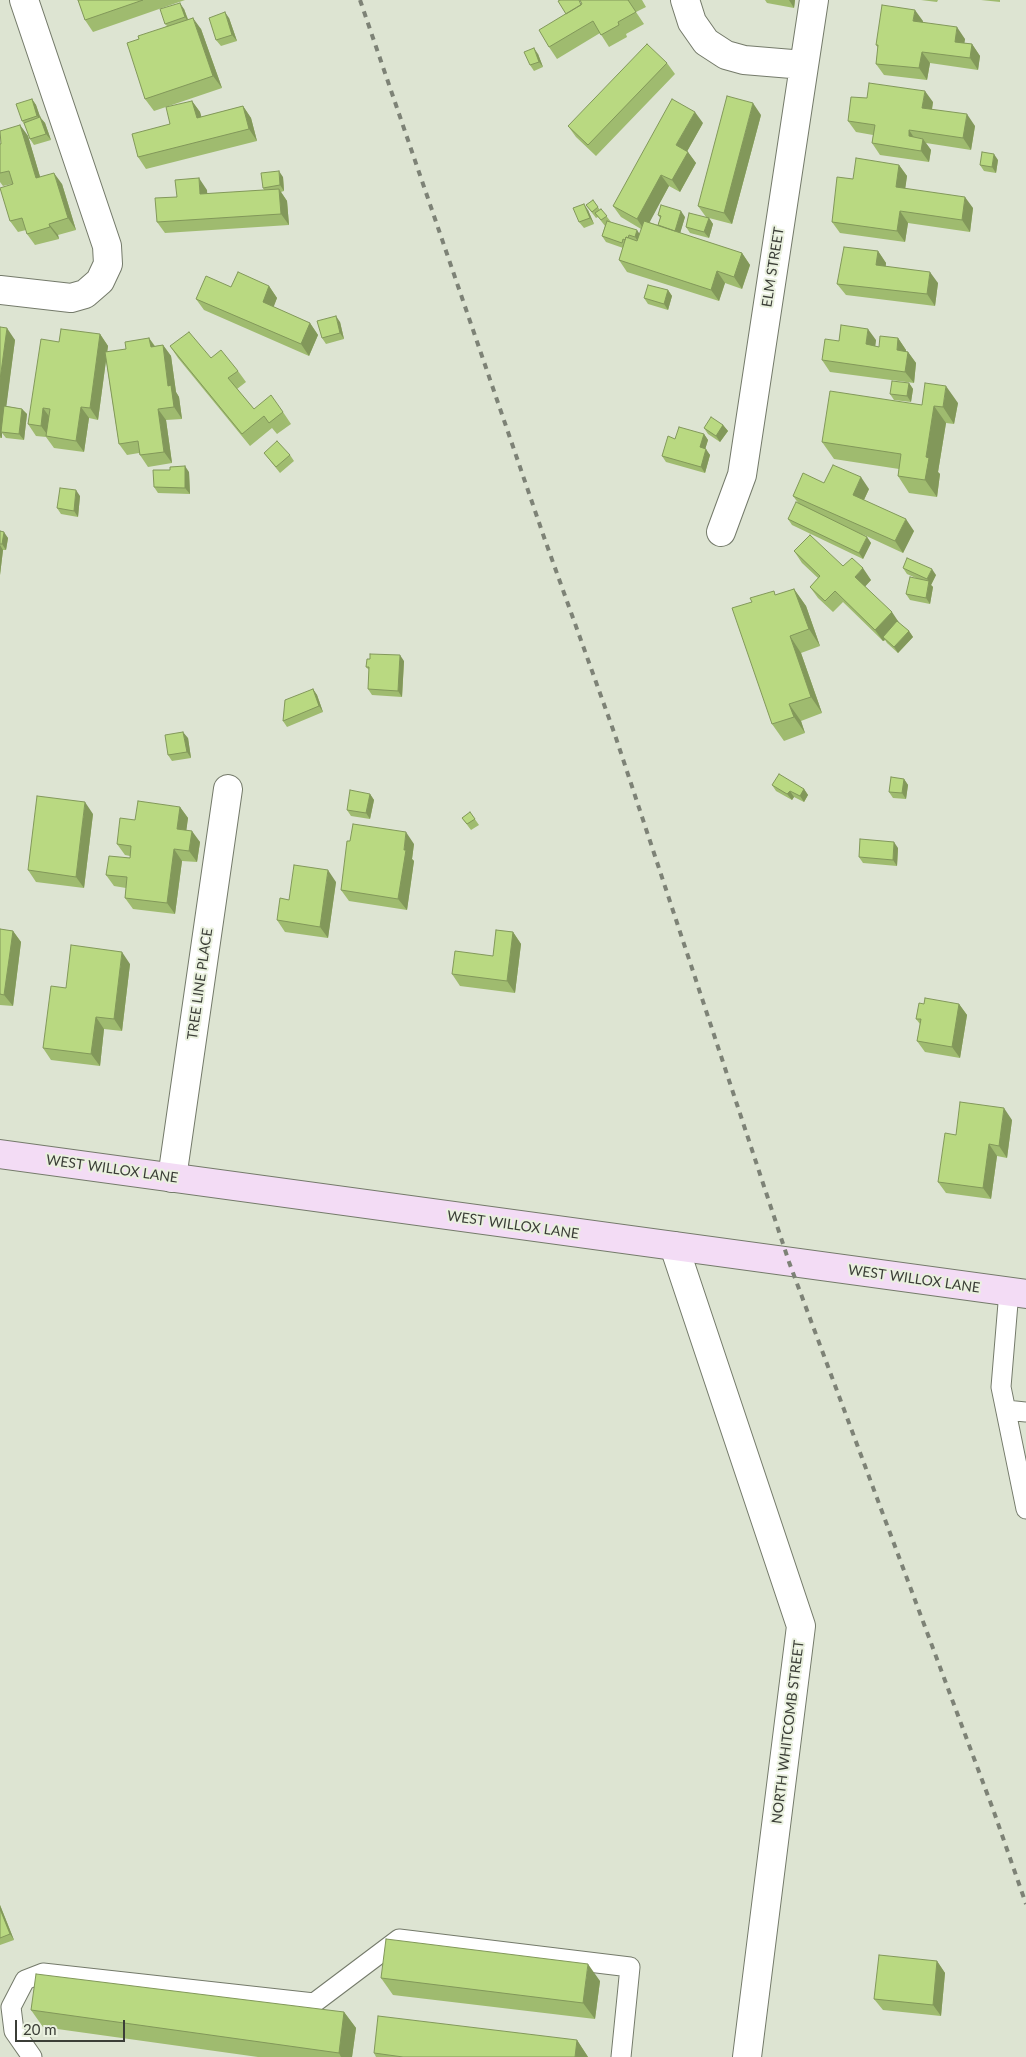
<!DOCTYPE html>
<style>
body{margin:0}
#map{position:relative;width:1026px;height:2057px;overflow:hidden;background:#dde4d2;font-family:Lato,sans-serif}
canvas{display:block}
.scale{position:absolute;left:15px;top:2020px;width:110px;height:22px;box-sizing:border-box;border:2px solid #3b3e37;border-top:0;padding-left:6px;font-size:15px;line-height:18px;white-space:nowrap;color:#3b3e37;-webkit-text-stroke:4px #eaf1df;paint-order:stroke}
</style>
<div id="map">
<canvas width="1026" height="2057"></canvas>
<div class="scale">20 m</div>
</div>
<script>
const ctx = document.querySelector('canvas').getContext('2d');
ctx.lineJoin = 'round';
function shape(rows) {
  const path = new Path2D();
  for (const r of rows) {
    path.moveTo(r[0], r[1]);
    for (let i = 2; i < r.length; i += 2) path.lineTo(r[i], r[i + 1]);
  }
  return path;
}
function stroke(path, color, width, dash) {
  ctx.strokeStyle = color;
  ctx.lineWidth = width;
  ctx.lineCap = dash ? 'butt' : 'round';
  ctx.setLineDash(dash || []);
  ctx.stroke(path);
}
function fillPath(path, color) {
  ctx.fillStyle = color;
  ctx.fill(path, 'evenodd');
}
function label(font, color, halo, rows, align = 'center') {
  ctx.font = font + ' Lato,sans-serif';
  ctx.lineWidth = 4;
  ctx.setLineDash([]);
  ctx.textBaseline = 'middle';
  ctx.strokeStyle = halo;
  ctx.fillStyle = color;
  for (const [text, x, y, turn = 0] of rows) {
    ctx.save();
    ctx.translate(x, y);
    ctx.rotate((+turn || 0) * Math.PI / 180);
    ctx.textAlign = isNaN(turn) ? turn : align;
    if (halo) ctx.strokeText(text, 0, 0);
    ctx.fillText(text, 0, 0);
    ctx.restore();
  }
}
const lane = shape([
 [1009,1291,1001,1387,1026,1509],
 [1006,1410,1026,1412],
 [32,2057,14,2031,11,2007,25,1980,43,1973,314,2003,399,1939,630,1967,621,2057]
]);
const street = shape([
 [685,0,692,22,706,42,726,55,744,60,804,65],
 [0,290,71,298,85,294,100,281,108,264,107,246,24,0],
 [721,532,742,475,814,0],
 [172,1178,228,789],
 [674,1246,801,1626,747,2057]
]);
const secondary = shape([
 [0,1154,1026,1294]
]);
stroke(lane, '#747a6a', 21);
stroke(street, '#747a6a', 30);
stroke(secondary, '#747a6a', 30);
stroke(lane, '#fff', 19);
stroke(street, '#fff', 28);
stroke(secondary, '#f3dcf5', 28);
stroke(shape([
 [360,0,545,540,615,735,789,1262,994,1812,1026,1904]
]), '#7d8276', 4, [6, 6]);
fillPath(shape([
 [78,0,185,0,93,32,85,20],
 [580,0,642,0,646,7,636,12,644,24,626,34,627,37,609,47,600,33,557,59,549,47,582,4],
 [765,0,795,0,794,8,767,3],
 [921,0,938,0,937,2],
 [981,0,1000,0,1000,2],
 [184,9,188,19,201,29,222,88,154,111,145,99,139,39,167,26,165,24],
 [229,18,237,41,221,46,216,40],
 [923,21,923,22,965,39,964,43,972,44,980,56,978,70,930,63,927,80,884,75,876,64,878,48,876,45],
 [538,54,543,67,534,71,530,65],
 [667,63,675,74,596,156,576,137,568,126],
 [867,98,933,102,932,110,975,126,971,150,926,143,931,150,929,162,880,155,872,143,873,135,856,132,848,121],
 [32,99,36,105,40,117,45,123,51,140,34,145,30,139,26,127,22,121],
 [192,101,200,112,201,117,243,106,251,118,257,141,146,169,138,157],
 [761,115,732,224,709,218,713,224,709,238,690,233,686,227,706,217,698,206],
 [703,123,687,151,696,163,680,192,669,186,649,222,658,225,660,218,658,215,685,217,680,233,742,253,750,265,742,289,725,283,719,301,627,272,619,260,623,248,606,242,602,236,605,226,598,217,596,218,586,205,593,200,600,210,601,209,611,222,640,234,641,229,621,217,613,206],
 [20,125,28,136,40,177,62,184,76,230,58,235,59,239,35,245,27,234,26,230,18,232,10,221,13,184,12,184,3,186,0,182,0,144],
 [998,160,996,173,984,171,980,165],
 [899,165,907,176,905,188,973,208,970,232,908,223,905,242,840,233,832,222,853,179],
 [283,177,284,191,281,192,287,201,289,225,165,233,157,222,177,197,207,190,207,194,264,190,263,188],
 [588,210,594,224,584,228,579,222],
 [878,251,886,263,886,266,938,283,935,306,846,295,837,284],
 [269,286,277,298,273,307,310,323,318,335,309,356,204,310,196,299,231,287],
 [668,290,672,296,668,310,648,304,644,298],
 [340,322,344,339,326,344,322,338],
 [0,327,15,340,6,406,22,409,27,414,24,440,6,438,2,433,2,438,0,438],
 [100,334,108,346,107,352,126,349,149,338,155,346,163,345,171,356,176,392,179,397,182,419,166,420,172,463,148,467,140,455,139,453,127,455,119,444,106,360,98,420,89,418,84,452,54,448,46,437,36,436,28,424,59,342],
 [898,338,906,350,906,351,908,352,916,363,914,383,830,372,822,360,839,341,876,340,875,346,879,347],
 [170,346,211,358,238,371,246,382,237,389,254,409,283,412,291,424,277,434,272,428,250,446,178,358],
 [909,383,913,389,911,402,894,400,890,394],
 [958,403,954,424,946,423,938,472,940,474,937,497,909,493,898,476,899,469,834,459,822,442,922,405],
 [723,425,728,431,720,442,708,434,704,428],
 [704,434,708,440,705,449,710,455,705,473,666,462,662,456,675,439],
 [264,453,290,455,294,461,280,473],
 [189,472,190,494,158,493,154,487],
 [824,483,869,489,864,500,914,531,903,553,862,534,867,537,871,543,863,559,792,525,788,519,799,504,793,496],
 [80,496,78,517,61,514,57,508],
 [0,531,8,538,6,550,3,550,0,575],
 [794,551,843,566,871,580,865,586,899,623,909,631,913,637,898,653,887,643,885,640,883,641,843,602,833,612,818,598,810,587,818,578,802,563],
 [903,568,936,575,931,585,933,587,930,604,910,600,906,594,918,579,907,574],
 [794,589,806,606,820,646,801,653,822,713,801,721,805,733,784,741,772,724,776,595],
 [370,659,404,661,402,697,372,695,368,689,369,670,366,667],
 [313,689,317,695,323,712,287,727,283,721],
 [188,738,191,758,172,761,168,755],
 [904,779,908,785,906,799,893,798,889,792],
 [772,785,804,789,808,795,804,802,794,797,792,800,776,791],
 [370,794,374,800,370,819,351,816,347,810],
 [180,807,188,818,186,830,200,842,197,862,182,861,175,914,133,909,125,898,126,888,114,886,106,875,130,858,130,856,125,855,117,844,135,820],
 [470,812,479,825,471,830,462,818],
 [93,814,84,888,36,882,28,870],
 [414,844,412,859,414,861,407,910,349,901,341,890],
 [898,848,897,866,863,863,859,857],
 [336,882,328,938,285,932,277,920,289,900],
 [0,929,13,931,21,942,13,1006,0,1005],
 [513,932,521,944,515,993,460,986,452,974,493,956],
 [130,964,122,1031,104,1029,100,1066,51,1060,43,1048,66,988],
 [924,1004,959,1004,967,1015,960,1058,925,1052,917,1041,920,1024,916,1019],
 [1012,1120,1007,1158,997,1156,991,1199,946,1193,938,1182,956,1135],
 [0,1905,14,1940,0,1945],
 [937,1961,945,1973,941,2016,883,2010,874,1999],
 [381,1978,600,1981,595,2019,393,1995],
 [31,2010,344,2012,356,2028,352,2057,258,2057,43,2027],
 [577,2040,588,2057,376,2057,374,2053]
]), '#9fbb6f');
fillPath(shape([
 [789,0,795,0,794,8],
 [180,3,184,9,189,23,185,17],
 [915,10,923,21,921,32,913,21],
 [225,12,229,18,237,41,232,35],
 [193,18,201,29,222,88,213,76],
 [957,27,965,39,963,53,955,42],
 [972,44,980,56,978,70,970,58],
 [534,48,538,54,543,67,539,62],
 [922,52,930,63,927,80,919,68],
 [925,91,933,102,930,120,922,108],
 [32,99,36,105,42,122,37,116],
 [192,101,200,112,205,129,197,118],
 [753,103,761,115,732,224,724,213],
 [243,106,251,118,257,141,249,129],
 [695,112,703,123,684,157,676,145],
 [967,114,975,126,971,150,963,138],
 [40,117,45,123,51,140,46,134],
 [20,125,28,136,44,190,36,178],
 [909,130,917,142,909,136],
 [923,139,931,150,929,162,921,151],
 [688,152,696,163,680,192,672,180],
 [994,154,998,160,996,173,992,167],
 [899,165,907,176,904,198,896,187],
 [279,171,283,177,284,191,280,185],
 [54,173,62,184,76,230,68,218],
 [661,175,669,186,645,231,637,219],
 [199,178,207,190,208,206,200,194],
 [279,189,287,201,289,225,281,214],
 [965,197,973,208,970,232,962,220],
 [584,204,588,210,594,224,590,218],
 [681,211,685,217,679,237,675,231],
 [900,211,908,223,905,242,897,231],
 [709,218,713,224,709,238,704,232],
 [49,224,58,235,59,239,50,227],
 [637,230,641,236,639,243,635,237],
 [878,251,886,263,884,277,876,265],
 [742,253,750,265,742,289,734,277],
 [717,271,725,283,719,301,711,290],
 [930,272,938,283,935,306,927,294],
 [269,286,277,298,271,314,263,302],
 [668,290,672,296,668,310,664,304],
 [336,316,340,322,344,339,340,333],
 [310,323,318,335,309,356,301,344],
 [7,328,15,340,3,432,1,432,2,433,2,438,0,436,0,380],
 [868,329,876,340,874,356,866,344],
 [100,334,108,346,98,420,90,408],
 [149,338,157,350,151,347],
 [898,338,906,350,905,362,897,350],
 [163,345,171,356,176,392,179,397,182,419,174,407,168,386],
 [908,352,916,363,914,383,905,372],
 [909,383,913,389,911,402,907,396],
 [946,386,958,403,954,424,943,407],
 [934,406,946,423,938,472,940,474,937,497,925,480,926,457],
 [81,407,89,418,84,452,76,441],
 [43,408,51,419,49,437,41,426],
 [22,409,27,414,24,440,19,434],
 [158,409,166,420,172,463,164,452],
 [723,425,728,431,720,442,716,436],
 [704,434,708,440,704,453,700,447],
 [706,449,710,455,705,473,701,467],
 [185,466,189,472,190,494,185,488],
 [861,477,869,489,861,506,853,495],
 [76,490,80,496,78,517,74,511],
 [906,519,914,531,903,553,895,541],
 [4,532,8,538,6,550,2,544],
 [867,537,871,543,863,559,859,553],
 [0,545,3,550,0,575],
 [863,568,871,580,863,589,855,577],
 [932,569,936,575,931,585,933,587,930,604,926,598,929,582,927,579],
 [794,589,806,606,820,646,809,629],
 [892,612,900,624,883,637,885,640,883,641,875,630],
 [909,631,913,637,898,653,894,647],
 [790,636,801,653,822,713,811,697],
 [400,655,404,661,402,697,398,691],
 [313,689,317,695,323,712,319,706],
 [789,704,801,721,805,733,794,717],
 [183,732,188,738,191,758,187,752],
 [904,779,908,785,906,799,902,793],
 [804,789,808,795,804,802,800,796],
 [790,791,794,797,792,800,787,794],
 [370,794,374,800,370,819,366,813],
 [85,802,93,814,84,888,76,877],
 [180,807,188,818,185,841,177,829],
 [192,831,200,842,197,862,189,851],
 [406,832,414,844,412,859,414,861,407,910,398,899],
 [894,842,898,848,897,866,893,860],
 [174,849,182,861,175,914,167,903],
 [328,870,336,882,328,938,320,927],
 [13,931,21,942,13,1006,4,995],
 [513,932,521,944,515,993,507,981],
 [122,952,130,964,122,1031,114,1019],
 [959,1004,967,1015,960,1058,952,1047],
 [96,1017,104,1029,100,1066,91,1054],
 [1004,1108,1012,1120,1007,1158,999,1146],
 [989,1144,997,1156,991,1199,983,1188],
 [0,1905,14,1940,10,1934,0,1909],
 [937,1961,945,1973,941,2016,933,2005],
 [588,1964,600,1981,595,2019,583,2003],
 [344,2012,356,2028,352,2057,341,2057,339,2053],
 [577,2040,588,2057,575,2057]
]), '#82985a');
const building = shape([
 [78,0,143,0,85,20,78,0],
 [560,0,579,0,581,5,566,14,558,1,560,0],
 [580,0,629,0,628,0,636,12,618,22,619,25,601,35,593,21,549,47,539,30,582,4,580,0],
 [180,3,185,17,165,24,160,9,180,3],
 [882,5,915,10,913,21,957,27,955,42,972,44,970,58,922,52,919,68,876,64,878,45,876,45,882,5],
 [225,12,232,35,216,40,209,18,225,12],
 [193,18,213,76,145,99,127,43,139,39,138,36,193,18],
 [647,44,667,63,588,145,568,126,647,44],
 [534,48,539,62,530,65,524,52,534,48],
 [869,83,925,91,922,108,967,114,963,138,909,130,909,136,923,139,921,151,872,143,875,125,848,121,851,97,867,98,869,83],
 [727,96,753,103,724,213,698,206,727,96],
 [32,99,37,116,22,121,16,104,32,99],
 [672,99,695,112,676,145,688,152,672,180,661,175,637,219,613,206,672,99],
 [192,101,197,118,243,106,249,129,138,157,132,134,170,124,166,107,192,101],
 [40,117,46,134,30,139,24,123,40,117],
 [20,125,36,178,54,173,68,218,49,224,50,227,27,234,22,218,10,221,0,188,13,184,9,171,0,173,0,144,1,144,0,131,20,125],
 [982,152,994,154,992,167,980,165,982,152],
 [856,158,899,165,896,187,965,197,962,220,900,211,897,231,832,222,837,177,853,179,856,158],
 [279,171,280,185,263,188,261,173,279,171],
 [199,178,200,194,279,189,281,214,157,222,155,198,177,197,175,180,199,178],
 [593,200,598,207,592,212,586,205,593,200],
 [584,204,590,218,579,222,573,208,584,204],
 [661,205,681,211,675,231,658,225,661,216,658,215,661,205],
 [601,209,607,216,601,220,595,213,601,209],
 [689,213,709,218,704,232,686,227,689,213],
 [607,221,637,230,635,237,629,235,628,238,626,237,625,240,623,239,622,243,602,236,607,221],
 [644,221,742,253,734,277,717,271,711,290,619,260,626,237,637,241,644,221],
 [844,247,878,251,876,265,930,272,927,294,837,284,844,247],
 [238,272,269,286,263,302,310,323,301,344,196,299,206,276,231,287,238,272],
 [648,285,668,290,664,304,644,298,648,285],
 [336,316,340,333,322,338,317,321,336,316],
 [841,325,868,329,866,344,879,347,880,336,898,338,897,350,908,352,905,372,822,360,825,339,839,341,841,325],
 [0,327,7,328,0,380,0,327],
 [61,329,100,334,90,408,81,407,76,441,46,436,50,409,43,408,41,426,28,424,41,339,59,342,61,329],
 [189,332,211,358,221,350,238,371,228,378,254,409,271,395,283,412,269,423,264,416,242,434,170,346,189,332],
 [149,338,151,347,163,345,168,386,171,385,174,407,158,409,164,452,140,455,138,441,119,444,105,352,126,349,125,342,149,338],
 [892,381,909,383,907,396,890,394,892,381],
 [925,383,946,386,943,407,934,406,926,457,929,458,925,480,898,476,901,454,822,442,830,391,922,405,925,383],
 [4,406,22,409,19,434,1,432,4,406],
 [711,417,723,425,716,436,704,428,711,417],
 [679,427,704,434,700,447,706,449,701,467,662,456,668,436,675,439,679,427],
 [277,441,290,455,276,467,264,453,277,441],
 [833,465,861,477,853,495,906,519,895,541,793,496,803,473,824,483,833,465],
 [185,466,185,488,154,487,153,470,170,470,170,467,185,466],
 [60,488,76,490,74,511,57,508,60,488],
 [796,502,867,537,859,553,788,519,796,502],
 [0,531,4,532,2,544,0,544,0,531],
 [810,535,843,566,852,558,863,568,855,577,892,612,875,630,835,591,825,601,810,587,820,576,794,551,810,535],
 [907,558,932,569,927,579,903,568,907,558],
 [910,577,929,581,926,598,906,594,910,577],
 [794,589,809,629,790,636,811,697,789,704,794,717,772,724,732,608,752,602,750,598,774,591,775,595,794,589],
 [897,621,909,631,894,647,883,637,897,621],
 [370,654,400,655,398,691,368,689,369,667,366,667,367,659,370,659,370,654],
 [313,689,319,706,283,721,285,700,313,689],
 [183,732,187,752,168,755,165,735,183,732],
 [779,774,804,789,800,796,790,791,787,794,772,785,779,774],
 [891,777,904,779,902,793,889,792,891,777],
 [350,790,370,794,366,813,347,810,350,790],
 [37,796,85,802,76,877,28,870,37,796],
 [138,801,180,807,177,829,192,831,189,851,174,849,167,903,125,898,127,877,106,875,109,856,130,858,131,846,117,844,120,818,135,820,138,801],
 [470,812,475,819,467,824,462,818,470,812],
 [353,824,406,832,404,850,406,850,398,899,341,890,347,841,350,841,353,824],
 [860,839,894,842,893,860,859,857,860,839],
 [294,865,328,870,320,927,277,920,280,898,289,900,294,865],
 [0,929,13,931,4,995,0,994,0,929],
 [496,930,513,932,507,981,452,974,455,951,493,956,496,930],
 [71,945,122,952,114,1019,96,1017,91,1054,43,1048,51,986,66,988,71,945],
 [925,998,959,1004,952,1047,917,1041,921,1019,916,1019,919,1003,924,1004,925,998],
 [960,1102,1004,1108,999,1146,989,1144,983,1188,938,1182,945,1133,956,1135,960,1102],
 [0,1909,10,1934,0,1938,0,1909],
 [386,1939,588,1964,583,2003,381,1978,386,1939],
 [879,1955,937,1961,933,2005,874,1999,879,1955],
 [36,1974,344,2012,339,2053,31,2010,36,1974],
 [378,2016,577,2040,575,2057,403,2057,374,2053,378,2016]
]);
fillPath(building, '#b9d981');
stroke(building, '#82985a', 1);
label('14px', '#3b3e37', '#eaf1df', [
 ["ELM STREET",773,267,-81],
 ["TREE LINE PLACE",200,984,-82],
 ["WEST WILLOX LANE",112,1169,8],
 ["WEST WILLOX LANE",513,1225,8],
 ["WEST WILLOX LANE",914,1279,8],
 ["NORTH WHITCOMB STREET",788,1732,-83]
]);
</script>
